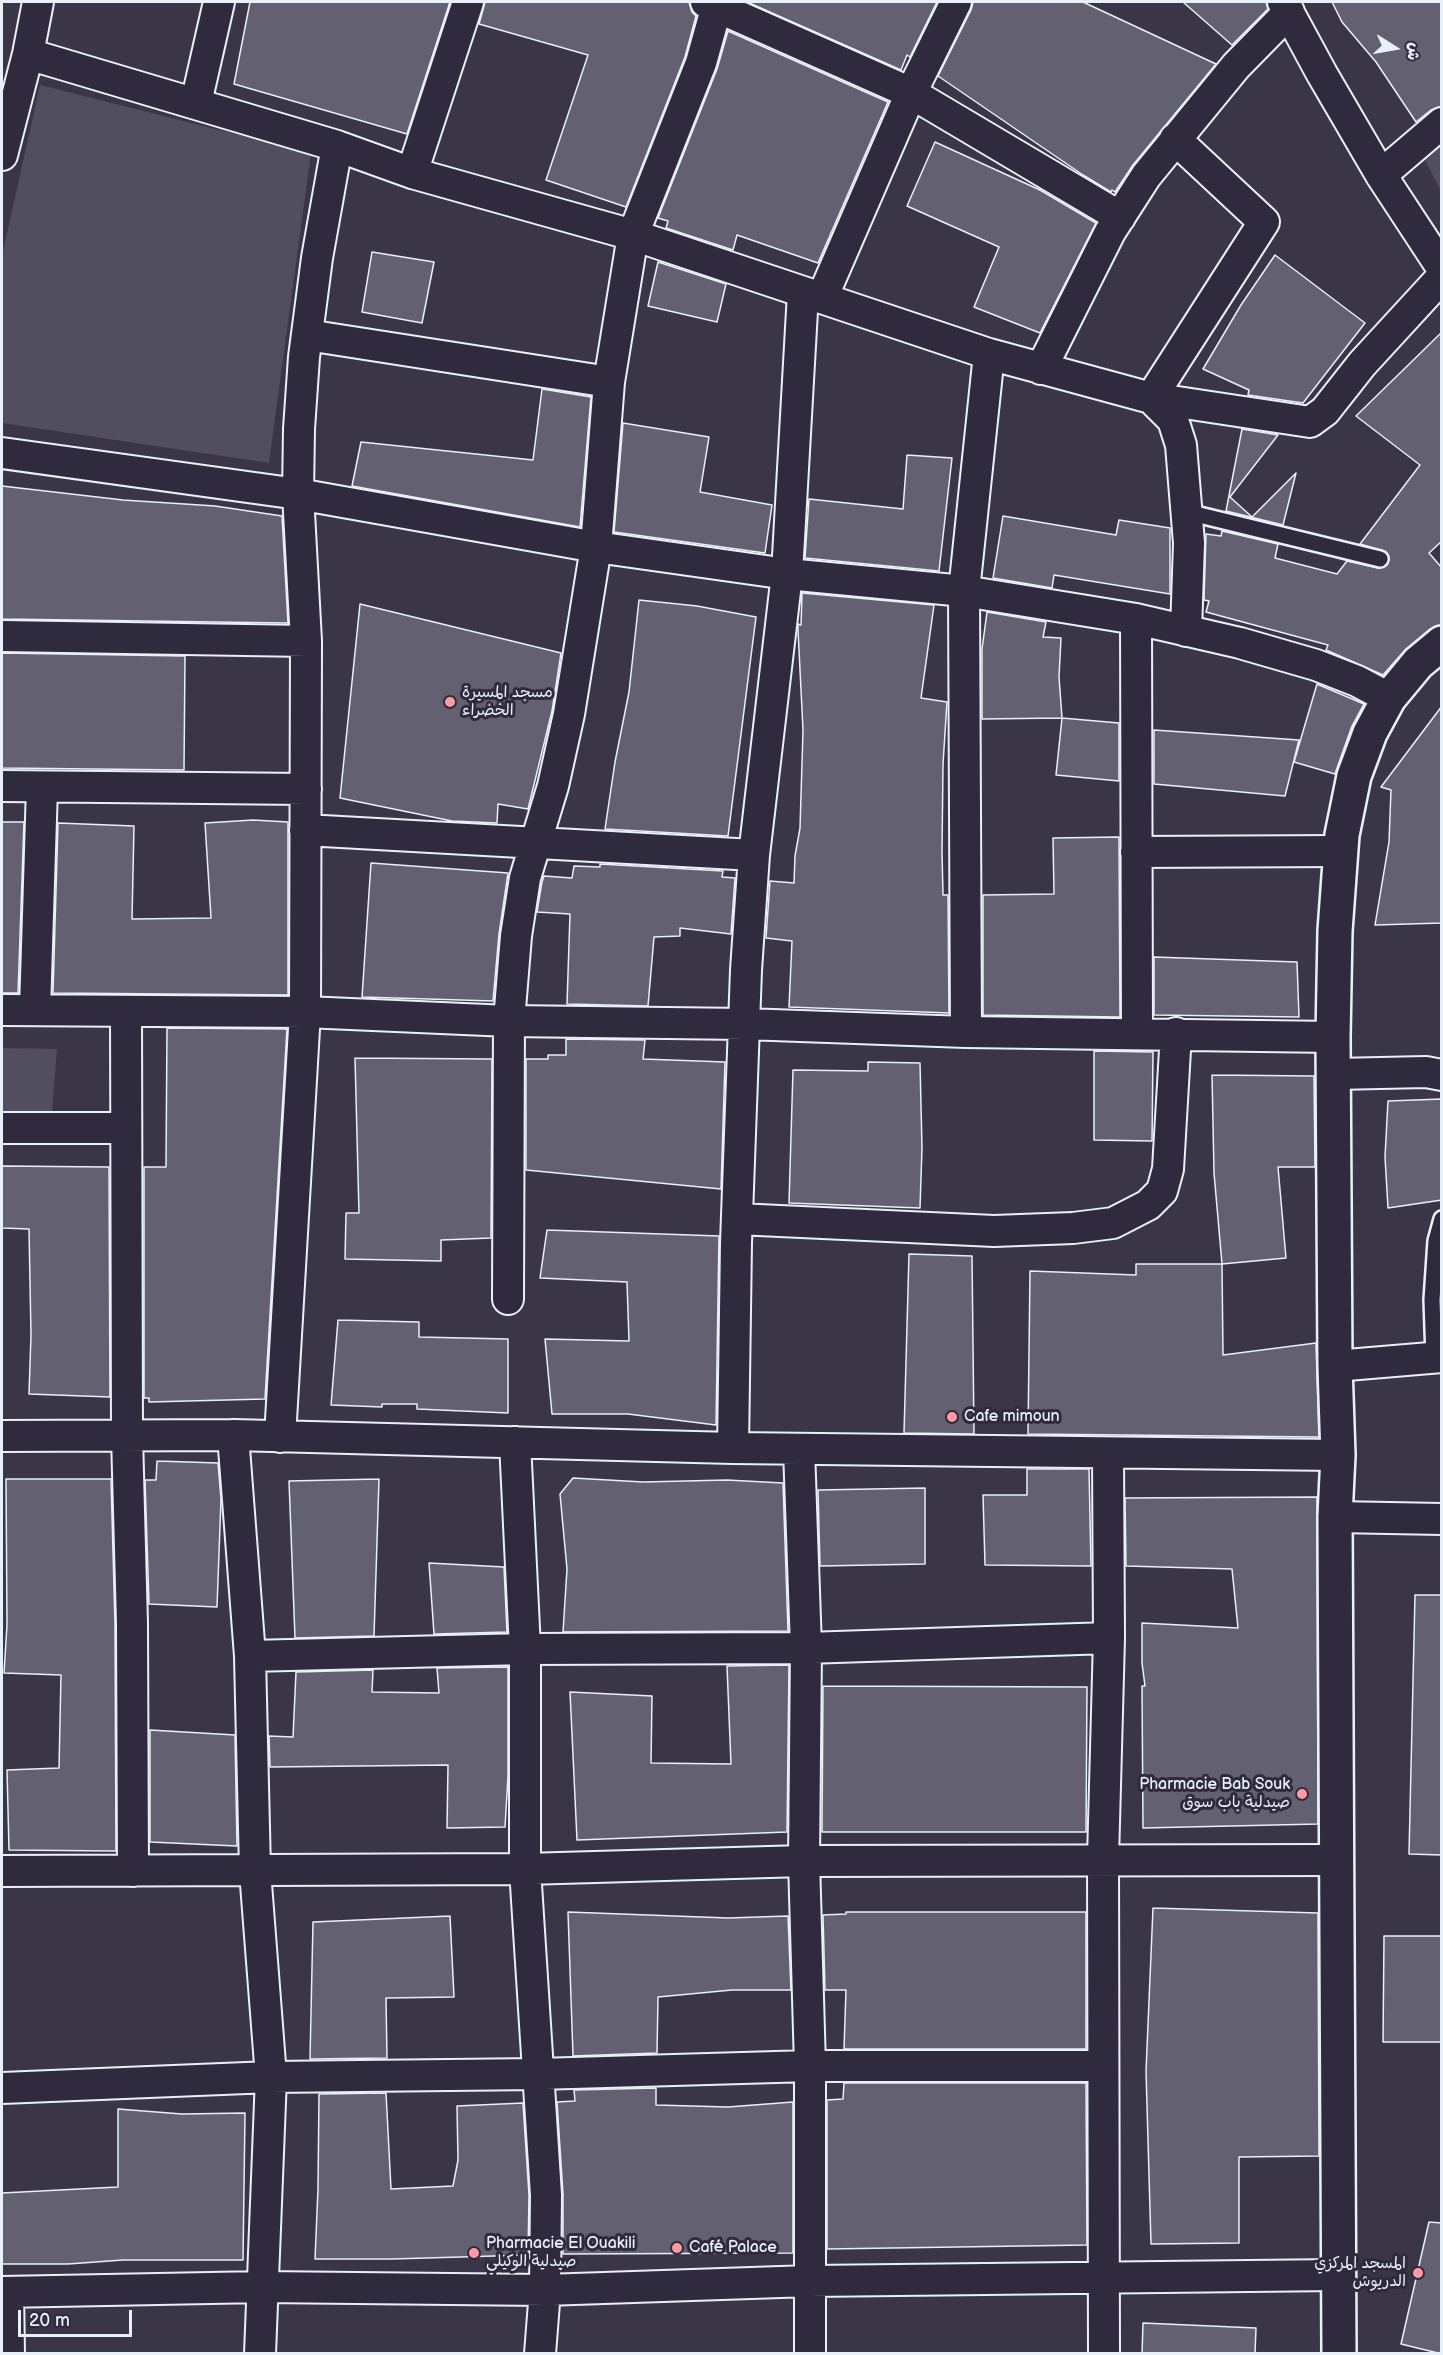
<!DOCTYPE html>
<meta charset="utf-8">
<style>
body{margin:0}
#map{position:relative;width:1443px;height:2355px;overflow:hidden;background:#3a3648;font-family:"Balsamiq Sans","Playpen Sans Arabic",sans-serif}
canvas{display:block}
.frame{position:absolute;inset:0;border:3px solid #e8f1f8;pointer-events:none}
.north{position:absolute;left:1365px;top:18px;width:60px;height:60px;-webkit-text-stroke:4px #2f2a3d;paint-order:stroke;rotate:101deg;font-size:16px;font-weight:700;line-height:24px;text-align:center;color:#e8f1f8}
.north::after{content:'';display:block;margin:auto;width:21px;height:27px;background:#e8f1f8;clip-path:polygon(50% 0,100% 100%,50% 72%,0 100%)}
.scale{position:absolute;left:18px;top:2310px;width:114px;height:27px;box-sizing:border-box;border:3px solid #e8f1f8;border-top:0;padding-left:8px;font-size:18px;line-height:21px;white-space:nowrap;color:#e8f1f8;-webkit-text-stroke:4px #2f2a3d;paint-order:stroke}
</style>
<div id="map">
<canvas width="1443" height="2355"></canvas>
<div class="frame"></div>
<div class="north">ش</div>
<div class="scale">20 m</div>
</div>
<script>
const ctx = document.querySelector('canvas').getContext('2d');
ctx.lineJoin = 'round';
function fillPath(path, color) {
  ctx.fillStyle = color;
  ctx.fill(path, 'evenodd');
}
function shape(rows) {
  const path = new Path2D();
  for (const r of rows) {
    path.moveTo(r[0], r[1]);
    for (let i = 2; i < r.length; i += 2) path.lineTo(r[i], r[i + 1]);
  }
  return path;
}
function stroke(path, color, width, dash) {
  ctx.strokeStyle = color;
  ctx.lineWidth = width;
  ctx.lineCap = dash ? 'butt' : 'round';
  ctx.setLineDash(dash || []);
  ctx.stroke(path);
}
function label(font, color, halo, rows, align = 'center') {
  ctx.font = font + ' "Balsamiq Sans","Playpen Sans Arabic",sans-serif';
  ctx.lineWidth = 6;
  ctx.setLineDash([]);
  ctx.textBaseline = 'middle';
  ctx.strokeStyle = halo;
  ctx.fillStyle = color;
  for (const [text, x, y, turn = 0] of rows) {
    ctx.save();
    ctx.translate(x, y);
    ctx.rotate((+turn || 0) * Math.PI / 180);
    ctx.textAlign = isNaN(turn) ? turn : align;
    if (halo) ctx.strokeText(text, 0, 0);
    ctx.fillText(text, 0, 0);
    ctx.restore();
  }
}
fillPath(shape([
 [40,85,311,153,269,463,2,423,2,256],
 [1441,146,1441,191,1425,160],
 [2,1048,57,1049,52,1112,2,1113]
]), '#504e5f');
const building = shape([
 [250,2,450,2,407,134,234,84,250,2],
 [485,2,689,2,692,12,696,16,685,57,626,207,546,180,588,55,479,24,485,2],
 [747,2,937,2,910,57,907,55,901,70,747,2],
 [973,2,1083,2,1216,64,1133,165,1115,192,1112,190,1111,192,1083,175,938,76,971,10,973,2],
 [1183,2,1266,2,1268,9,1232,45,1183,2],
 [1332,2,1442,2,1442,106,1431,110,1416,122,1376,62,1342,22,1332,2],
 [728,31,888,102,818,263,737,235,733,250,666,228,668,221,658,218,717,69,728,31],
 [935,142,1040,190,1096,223,1040,333,974,307,999,247,907,206,935,142],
 [372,252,434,262,422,323,362,312,372,252],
 [1275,255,1365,323,1303,403,1248,395,1249,390,1203,369,1241,305,1275,255],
 [658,262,726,284,717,322,648,306,658,262],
 [1442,332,1442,541,1429,553,1442,568,1442,625,1430,629,1406,649,1383,675,1326,650,1328,645,1206,612,1209,601,1204,600,1206,534,1221,536,1222,531,1278,544,1275,558,1337,574,1347,561,1378,568,1387,565,1389,557,1386,552,1360,544,1420,465,1356,416,1442,332],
 [542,389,591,397,580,527,352,486,361,442,533,460,542,389],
 [623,423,709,437,700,492,772,505,765,553,614,532,623,423],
 [1242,429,1278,435,1230,497,1252,517,1296,473,1283,525,1226,511,1242,429],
 [907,455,952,458,939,571,805,558,809,499,903,509,907,455],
 [2,486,123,500,215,506,282,516,288,623,2,619,2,486],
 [1003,516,1116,535,1119,520,1170,528,1170,594,1054,575,1052,588,993,578,1003,516],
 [802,593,934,605,921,698,947,702,943,764,942,852,943,895,948,895,949,1013,789,1007,792,941,766,938,770,881,794,883,795,856,800,828,803,730,798,630,798,624,801,625,802,593],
 [639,600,697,606,756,617,728,836,605,829,615,762,629,692,639,600],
 [360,604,561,653,552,711,528,809,498,804,497,823,452,821,340,798,360,604],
 [987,612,1046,622,1043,637,1061,638,1059,677,1062,718,982,719,982,649,987,612],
 [2,653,185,656,184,770,2,768,2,653],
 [1317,684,1364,704,1352,726,1335,774,1294,762,1317,684],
 [1442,706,1442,923,1375,925,1389,842,1391,790,1381,787,1442,706],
 [1062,718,1119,723,1119,781,1056,775,1062,718],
 [1154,730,1299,740,1285,796,1154,784,1154,730],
 [253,820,288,822,288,995,53,993,58,823,134,826,132,919,211,918,205,823,253,820],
 [2,822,24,822,18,993,2,993,2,822],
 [1119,837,1120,1017,983,1015,983,895,1054,894,1053,838,1119,837],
 [371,863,508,873,499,934,493,1001,362,997,371,863],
 [600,864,723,871,722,877,735,878,731,934,680,928,680,936,654,937,648,1006,567,1004,570,914,537,912,542,882,544,876,572,878,574,866,600,867,600,864],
 [1154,957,1297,962,1299,1017,1154,1015,1154,957],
 [167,1028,287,1029,265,1399,149,1402,149,1398,144,1398,144,1167,166,1167,167,1028],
 [566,1039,645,1040,643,1059,725,1062,721,1189,526,1170,526,1059,548,1059,548,1055,566,1055,566,1039],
 [1094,1051,1153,1052,1152,1141,1094,1140,1094,1051],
 [355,1058,492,1059,491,1238,441,1240,441,1261,345,1259,346,1213,359,1213,355,1058],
 [868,1062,920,1063,922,1148,920,1208,789,1203,793,1070,868,1071,868,1062],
 [1212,1075,1314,1076,1315,1167,1278,1167,1286,1258,1222,1264,1214,1173,1212,1075],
 [1442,1099,1442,1200,1388,1208,1385,1157,1388,1101,1442,1099],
 [2,1166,109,1167,110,1397,29,1394,31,1335,29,1229,2,1228,2,1166],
 [547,1230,719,1236,716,1425,628,1414,552,1414,545,1339,629,1341,627,1282,540,1278,547,1230],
 [909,1254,972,1256,974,1434,904,1433,909,1254],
 [1136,1264,1222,1264,1223,1355,1316,1343,1319,1437,1028,1434,1030,1271,1136,1275,1136,1264],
 [338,1320,419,1322,419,1337,508,1339,508,1413,417,1409,417,1404,382,1404,382,1407,331,1405,338,1320],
 [157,1461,218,1463,221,1499,217,1607,149,1604,145,1480,156,1480,157,1461],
 [1027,1469,1089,1469,1091,1566,985,1565,983,1495,1027,1495,1027,1469],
 [573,1478,643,1482,727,1480,783,1483,788,1631,563,1632,567,1569,560,1494,573,1478],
 [6,1479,111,1479,115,1624,116,1851,9,1850,7,1770,59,1768,61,1675,4,1673,7,1625,6,1479],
 [379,1479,374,1636,295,1638,289,1481,379,1479],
 [925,1488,925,1564,820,1566,818,1490,925,1488],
 [1317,1497,1318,1824,1143,1828,1142,1686,1145,1686,1142,1663,1142,1623,1238,1628,1232,1569,1126,1566,1125,1498,1317,1497],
 [429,1563,504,1567,507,1632,434,1634,429,1563],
 [1415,1595,1442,1595,1442,1855,1409,1854,1415,1595],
 [789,1665,787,1832,577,1840,570,1692,652,1696,651,1763,731,1764,727,1666,789,1665],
 [508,1667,508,1776,505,1827,447,1828,448,1765,270,1767,269,1736,293,1737,296,1672,373,1670,372,1692,439,1693,437,1668,508,1667],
 [823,1686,1087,1687,1086,1832,822,1832,823,1686],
 [150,1730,235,1735,237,1846,150,1842,150,1730],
 [1153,1908,1318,1913,1319,2156,1239,2157,1239,2243,1151,2244,1146,2071,1153,1908],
 [568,1912,728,1918,788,1916,791,1990,732,1990,658,1997,657,2053,573,2056,568,1912],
 [846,1912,1086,1912,1086,2049,844,2049,846,1990,825,1990,823,1915,846,1914,846,1912],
 [450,1916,454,1997,386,1998,387,2058,310,2059,313,1922,450,1916],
 [1384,1936,1442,1936,1442,2042,1383,2042,1384,1936],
 [844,2083,1086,2083,1087,2245,827,2249,827,2100,843,2099,844,2083],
 [656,2088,656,2105,728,2107,793,2102,793,2253,563,2254,563,2194,557,2102,575,2101,574,2090,656,2088],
 [386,2093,391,2189,453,2186,458,2160,457,2106,523,2103,529,2195,528,2255,392,2259,315,2259,318,2189,319,2094,386,2093],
 [118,2109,182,2114,245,2113,243,2260,123,2260,68,2264,2,2264,2,2193,118,2187,118,2109],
 [1429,2222,1442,2223,1442,2354,1401,2344,1429,2222],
 [1143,2323,1256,2328,1255,2354,1142,2354,1143,2323]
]);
fillPath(building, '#636171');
stroke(building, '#e8f1f8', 1.5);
const lane = shape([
 [1187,512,1380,559],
 [1434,1357,1432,1300,1436,1241,1442,1219]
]);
const street = shape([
 [706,2,911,93,1120,217],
 [1283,2,1322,74,1381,175,1442,268],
 [28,54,337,146,412,173,633,235,989,354,1151,398,1173,420,1181,445,1189,543,1186,631],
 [196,103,219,2],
 [1175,139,1264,222,1151,398,1310,422,1325,411,1362,364,1442,277],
 [2,155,28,54,38,2],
 [412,173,468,2],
 [1381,175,1442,123],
 [822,298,911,93,956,2],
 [307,335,609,382],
 [1041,369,1110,232,1146,176,1236,66,1289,12],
 [2,453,298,494,596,547,787,574,964,591,1136,619,1240,643,1316,665,1357,681,1389,698],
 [1136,619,1137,1033],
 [2,636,306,641],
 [2,786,306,789],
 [305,830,754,855],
 [1136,852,1340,851],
 [2,1010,305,1012,509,1021,745,1024,966,1032,1333,1037],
 [35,1010,42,787],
 [126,1011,127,1435,132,1624,133,1871],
 [966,1032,964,591,989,354],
 [1335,1074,1426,1072,1442,1075],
 [2,1128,125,1128],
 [737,1219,994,1231,1073,1228,1113,1223,1148,1205,1162,1191,1168,1169,1176,1033],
 [508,1299,509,1021,516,936,525,878,553,786,569,714,596,547,609,382,633,235,701,63,718,2],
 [1335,1366,1442,1357],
 [233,1435,250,1656,255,1871,271,2077,260,2354],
 [2,1436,233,1435,733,1448,1338,1455],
 [280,1437,305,1012,306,641,298,494,299,429,304,357,317,258,337,146],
 [515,1442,525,1649,525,1869,546,2195,545,2290,540,2354],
 [733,1448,736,1243,746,970,754,855,787,574,803,293],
 [799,1449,806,1648,804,1861,810,2066,810,2354],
 [1335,1517,1442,1519],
 [250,1656,525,1649,806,1648,1109,1638],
 [2,1871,525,1869,804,1861,1336,1860],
 [2,2088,271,2077,538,2074,810,2066,1102,2066],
 [2,2292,262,2287,545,2290,810,2281,1337,2275],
 [8,2292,9,2354],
 [1104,2354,1103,1859,1109,1638,1108,1454]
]);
const secondary = shape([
 [1339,2354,1335,1517,1338,1455,1335,1366,1333,1037,1335,931,1342,835,1354,776,1370,733,1389,698,1418,663,1442,643]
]);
stroke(lane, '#e8f1f8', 20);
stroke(street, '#e8f1f8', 34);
stroke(secondary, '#e8f1f8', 38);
stroke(lane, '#2f2a3d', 15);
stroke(street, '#2f2a3d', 30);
stroke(secondary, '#2f2a3d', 33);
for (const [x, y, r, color] of [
 [450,702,6,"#ff9aa2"],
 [952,1417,6,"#ff9aa2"],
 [1302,1794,6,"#ff9aa2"],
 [677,2248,6,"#ff9aa2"],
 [474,2253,6,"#ff9aa2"],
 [1418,2273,6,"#ff9aa2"]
]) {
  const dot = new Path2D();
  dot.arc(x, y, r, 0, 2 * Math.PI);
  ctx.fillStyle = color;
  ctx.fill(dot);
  stroke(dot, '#2f2a3d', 2);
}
label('16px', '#e8f1f8', '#2f2a3d', [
 ["مسجد المسيرة",462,693],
 ["الخضراء",462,711],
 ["Cafe mimoun",964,1417],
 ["Pharmacie Bab Souk",1290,1785,"right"],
 ["صيدلية باب سوق",1290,1803,"right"],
 ["Pharmacie El Ouakili",486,2244],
 ["صيدلية الوكيلي",486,2262],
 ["Café Palace",689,2248],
 ["المسجد المركزي",1406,2264,"right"],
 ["الدريوش",1406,2282,"right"]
], 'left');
</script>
